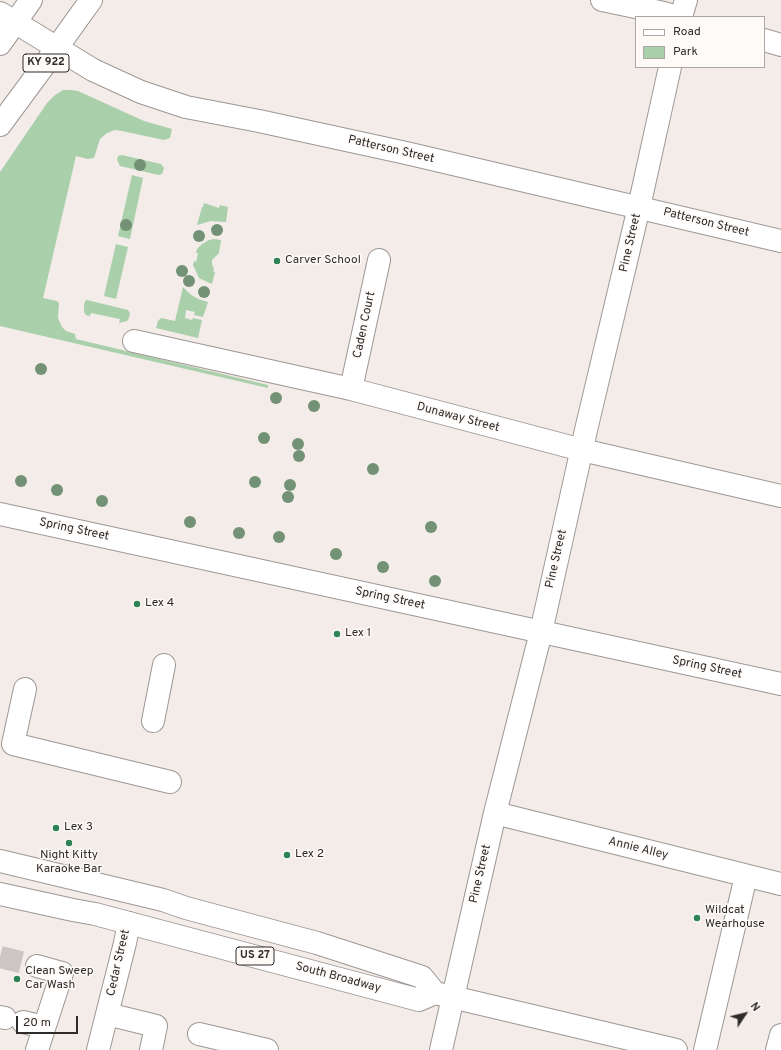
<!DOCTYPE html>
<style>
body{margin:0}
#map{position:relative;width:781px;height:1050px;overflow:hidden;background:#f3ece9;font-family:Overpass,sans-serif}
canvas{display:block}
.legend{position:absolute;left:635px;top:16px;width:130px;height:52px;box-sizing:border-box;background:#fefaf8;border:1px solid #aba7a6;margin:0;padding:5px 7px;list-style:none;font-size:12px;color:#2e2b2a}
.legend li{display:flex;align-items:center;gap:8px;height:20px}
.legend b{width:20px;border:1px solid #aba7a6}
.north{position:absolute;left:725px;top:994px;width:40px;height:40px;-webkit-text-stroke:3px #fefaf8;paint-order:stroke;rotate:55deg;font-size:11px;font-weight:700;line-height:16px;text-align:center;color:#2e2b2a}
.north::after{content:'';display:block;margin:auto;width:14px;height:18px;background:#2e2b2a;clip-path:polygon(50% 0,100% 100%,50% 72%,0 100%)}
.scale{position:absolute;left:16px;top:1016px;width:62px;height:18px;box-sizing:border-box;border:2px solid #2e2b2a;border-top:0;padding-left:5px;font-size:12px;line-height:14px;white-space:nowrap;color:#2e2b2a;-webkit-text-stroke:3px #fefaf8;paint-order:stroke}
</style>
<div id="map">
<canvas width="781" height="1050"></canvas>
<ul class="legend">
<li><b style="height:5px;background:#fff"></b>Road</li>
<li><b style="height:11px;background:#aacfab"></b>Park</li>
</ul>
<div class="north">N</div>
<div class="scale">20 m</div>
</div>
<script>
const ctx = document.querySelector('canvas').getContext('2d');
ctx.lineJoin = 'round';
function fillPath(path, color) {
  ctx.fillStyle = color;
  ctx.fill(path, 'evenodd');
}
function shape(rows) {
  const path = new Path2D();
  for (const r of rows) {
    path.moveTo(r[0], r[1]);
    for (let i = 2; i < r.length; i += 2) path.lineTo(r[i], r[i + 1]);
  }
  return path;
}
function stroke(path, color, width, dash) {
  ctx.strokeStyle = color;
  ctx.lineWidth = width;
  ctx.lineCap = dash ? 'butt' : 'round';
  ctx.setLineDash(dash || []);
  ctx.stroke(path);
}
function label(font, color, halo, rows, align = 'center') {
  ctx.font = font + ' Overpass,sans-serif';
  ctx.lineWidth = 3;
  ctx.setLineDash([]);
  ctx.textBaseline = 'middle';
  ctx.strokeStyle = halo;
  ctx.fillStyle = color;
  for (const [text, x, y, turn = 0] of rows) {
    ctx.save();
    ctx.translate(x, y);
    ctx.rotate((+turn || 0) * Math.PI / 180);
    ctx.textAlign = isNaN(turn) ? turn : align;
    if (halo) ctx.strokeText(text, 0, 0);
    ctx.fillText(text, 0, 0);
    ctx.restore();
  }
}
fillPath(shape([
 [63,90,71,90,78,91,144,121,172,129,170,138,164,140,122,131,115,130,107,133,100,139,94,158,88,159,76,156,43,298,57,301,59,303,58,318,62,327,66,331,75,334,76,339,268,385,268,388,0,326,0,172,47,103,55,95],
 [122,155,161,164,164,168,162,174,159,175,120,166,117,160,118,156],
 [132,175,143,178,130,239,118,236],
 [204,203,219,208,220,205,228,207,226,222,211,221,197,225,202,207,203,207],
 [214,239,221,240,219,253,212,260,212,264,214,269,213,271,215,272,212,284,205,281,199,278,193,265,194,261,196,262,198,253,196,253,197,249,202,244,209,240],
 [116,244,128,247,116,299,104,296],
 [183,287,190,294,198,299,208,302,203,317,194,315,195,312,186,310,185,318,192,320,193,318,202,320,198,338,156,328,158,321,161,318,175,321],
 [87,300,128,310,130,313,129,318,127,321,119,323,120,319,91,313,90,316,86,315,84,312,84,306,85,301]
]), '#aacfab');
stroke(shape([
 [0,957,37,966]
]), '#ccc5c3', 22, [22, 11]);
const minor = shape([
 [602,0,664,13,677,17],
 [0,13,93,70,141,92,186,107,259,121,406,153,781,241],
 [681,17,686,0],
 [764,40,781,45],
 [134,341,351,389,582,450,781,496],
 [351,389,379,260],
 [0,514,781,684],
 [25,689,13,744,170,782],
 [153,721,164,665],
 [495,813,781,884],
 [107,1014,156,1026,151,1050],
 [0,1017,5,1018],
 [23,1022,44,1027],
 [199,1034,267,1050],
 [37,1050,62,973,37,966],
 [98,1050,125,943,129,923],
 [441,1050,495,813,541,632,586,430,639,207,670,67],
 [705,1050,746,876],
 [777,1050,781,1035]
]);
const major = shape([
 [0,44,31,0],
 [0,125,48,60,91,0],
 [0,861,163,900,186,908,317,943,422,977,435,993],
 [0,894,73,910,95,914,419,1000,435,993,676,1050]
]);
stroke(minor, '#9d9794', 24);
stroke(major, '#9d9794', 24);
stroke(minor, '#fff', 22);
stroke(major, '#fff', 22);
ctx.fillStyle = '#729175';
for (const [x, y] of [
 [140,165],
 [126,225],
 [217,230],
 [199,236],
 [182,271],
 [189,281],
 [204,292],
 [41,369],
 [276,398],
 [314,406],
 [264,438],
 [298,444],
 [299,456],
 [373,469],
 [21,481],
 [255,482],
 [290,485],
 [57,490],
 [288,497],
 [102,501],
 [190,522],
 [431,527],
 [239,533],
 [279,537],
 [336,554],
 [383,567],
 [435,581]
]) {
  ctx.beginPath();
  ctx.arc(x, y, 6, 0, 2 * Math.PI);
  ctx.fill();
}
for (const [x, y, r, color] of [
 [277,261,4,"#2e8356"],
 [137,604,4,"#2e8356"],
 [337,634,4,"#2e8356"],
 [56,828,4,"#2e8356"],
 [69,843,4,"#2e8356"],
 [287,855,4,"#2e8356"],
 [697,918,4,"#2e8356"],
 [17,979,4,"#2e8356"]
]) {
  const dot = new Path2D();
  dot.arc(x, y, r, 0, 2 * Math.PI);
  ctx.fillStyle = color;
  ctx.fill(dot);
  stroke(dot, '#fefaf8', 1.5);
}
for (const [x, y, w] of [
 [46,63,46],
 [255,956,38]
]) {
  const box = new Path2D();
  box.roundRect(x - w / 2, y - 9, w, 18, 3);
  ctx.fillStyle = '#fefaf8';
  ctx.fill(box);
  stroke(box, '#2e2b2a', 1);
}
label('bold 11px', '#2e2b2a', null, [
 ["KY 922",46,63],
 ["US 27",255,956]
]);
label('12px', '#2e2b2a', '#fefaf8', [
 ["Patterson Street",391,150,13],
 ["Patterson Street",706,223,14],
 ["Pine Street",631,243,-77],
 ["Caden Court",365,325,-78],
 ["Dunaway Street",458,418,15],
 ["Spring Street",74,530,12],
 ["Pine Street",557,559,-77],
 ["Spring Street",390,599,12],
 ["Spring Street",707,668,12],
 ["Annie Alley",638,849,14],
 ["Pine Street",481,874,-77],
 ["Cedar Street",119,963,-77],
 ["South Broadway",338,978,15]
]);
label('12px', '#2e2b2a', '#fefaf8', [
 ["Carver School",285,261],
 ["Lex 4",145,604],
 ["Lex 1",345,634],
 ["Lex 3",64,828],
 ["Lex 2",295,855],
 ["Night Kitty",69,856,"center"],
 ["Karaoke Bar",69,870,"center"],
 ["Wildcat",705,911],
 ["Wearhouse",705,925],
 ["Clean Sweep",25,972],
 ["Car Wash",25,986]
], 'left');
</script>
